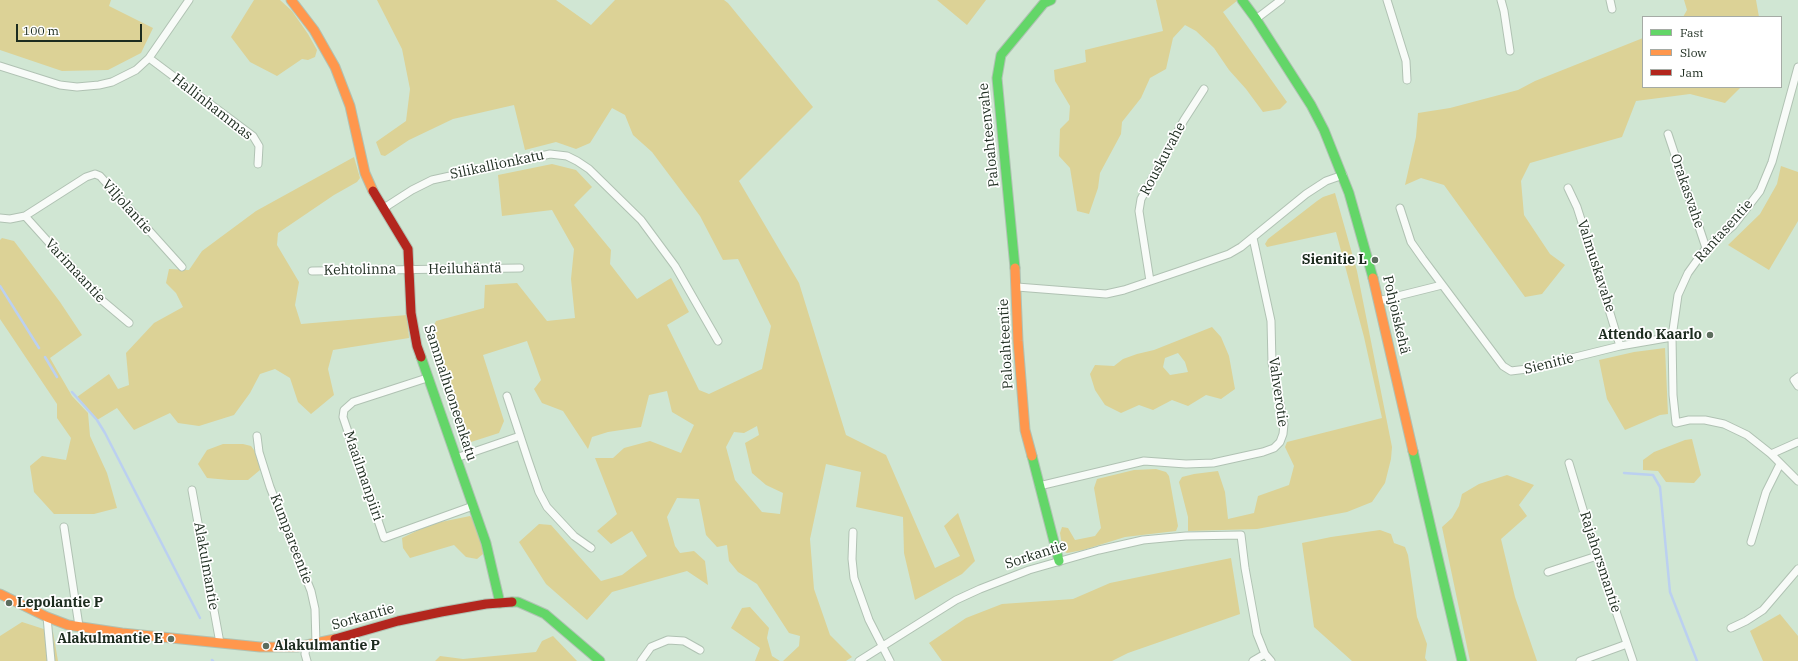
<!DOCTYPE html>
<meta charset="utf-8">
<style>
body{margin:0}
#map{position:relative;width:1798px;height:661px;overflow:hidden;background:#d0e6d3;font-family:"IBM Plex Serif",serif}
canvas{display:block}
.legend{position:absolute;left:1642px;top:16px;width:140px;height:72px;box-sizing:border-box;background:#fff;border:1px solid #a5aba5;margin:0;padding:5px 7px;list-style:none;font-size:12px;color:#1d2c1f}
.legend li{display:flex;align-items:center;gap:8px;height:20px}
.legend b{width:20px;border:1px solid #a5aba5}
.scale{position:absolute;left:16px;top:24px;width:126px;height:18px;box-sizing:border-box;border:2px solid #1d2c1f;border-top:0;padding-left:5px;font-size:12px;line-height:14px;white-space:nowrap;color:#1d2c1f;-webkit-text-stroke:3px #fff;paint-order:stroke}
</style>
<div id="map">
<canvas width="1798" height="661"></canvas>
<ul class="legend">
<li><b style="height:5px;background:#63d668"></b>Fast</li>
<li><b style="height:5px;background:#ff974d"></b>Slow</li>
<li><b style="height:5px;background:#b3261e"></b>Jam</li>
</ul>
<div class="scale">100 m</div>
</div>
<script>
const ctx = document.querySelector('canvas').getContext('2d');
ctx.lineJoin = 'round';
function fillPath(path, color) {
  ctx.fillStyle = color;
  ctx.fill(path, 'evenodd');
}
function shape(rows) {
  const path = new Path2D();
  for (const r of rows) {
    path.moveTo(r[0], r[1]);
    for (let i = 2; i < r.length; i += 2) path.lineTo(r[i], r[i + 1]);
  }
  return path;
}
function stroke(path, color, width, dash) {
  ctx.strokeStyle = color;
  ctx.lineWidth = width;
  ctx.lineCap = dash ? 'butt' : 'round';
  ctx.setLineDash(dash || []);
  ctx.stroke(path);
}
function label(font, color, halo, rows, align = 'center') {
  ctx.font = font + ' "IBM Plex Serif",serif';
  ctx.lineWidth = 3.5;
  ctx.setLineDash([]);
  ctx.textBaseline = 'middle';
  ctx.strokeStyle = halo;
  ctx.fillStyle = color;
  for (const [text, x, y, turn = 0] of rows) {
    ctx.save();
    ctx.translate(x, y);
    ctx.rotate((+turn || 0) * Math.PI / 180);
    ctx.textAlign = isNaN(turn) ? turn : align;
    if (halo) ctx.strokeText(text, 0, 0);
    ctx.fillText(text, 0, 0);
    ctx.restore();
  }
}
fillPath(shape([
 [0,0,111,0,109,6,153,28,141,53,108,70,62,71,0,50],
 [254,0,280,0,292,11,308,34,317,50,315,57,308,60,302,59,277,76,250,62,231,37],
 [377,0,556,0,591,25,615,0,724,0,728,3,813,107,739,181,799,283,846,435,886,455,935,568,960,556,944,526,958,513,975,561,962,574,915,600,904,553,903,517,856,507,861,472,826,464,810,539,814,589,830,635,852,657,846,661,783,661,799,646,800,636,789,633,757,584,738,572,729,561,727,545,717,547,706,535,699,499,677,498,667,517,675,546,680,553,694,551,705,561,708,585,687,571,612,592,587,620,546,584,519,542,539,524,551,525,601,581,622,575,647,556,632,531,611,544,597,531,617,514,595,458,613,458,624,448,650,441,681,453,694,425,672,412,667,391,649,395,641,427,608,432,592,437,588,449,563,411,542,403,534,389,541,380,527,341,483,355,504,421,499,433,471,442,462,437,428,339,436,321,484,308,485,285,517,283,547,321,575,318,571,279,574,249,552,210,502,216,498,175,552,164,576,170,592,187,574,205,611,250,610,264,637,299,671,278,689,312,667,325,699,390,709,394,762,369,771,326,738,259,723,260,700,216,652,152,633,135,625,115,612,108,590,143,576,149,556,142,525,150,514,105,453,119,409,140,385,156,381,155,376,142,406,121,410,89,402,49],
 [757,426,759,435,745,443,752,473,766,485,783,493,780,514,762,512,735,480,726,447,734,432,744,433],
 [937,0,986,0,967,25],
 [1156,0,1238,0,1223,12,1287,102,1280,109,1263,112,1246,89,1229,70,1214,48,1196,31,1185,25,1173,38,1166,69,1150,78,1141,98,1122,122,1121,134,1100,173,1098,188,1089,214,1077,211,1070,168,1059,156,1060,129,1069,120,1070,106,1055,81,1054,70,1086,62,1085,50,1163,31],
 [1684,0,1756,0,1759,17,1683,17,1687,10],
 [1643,38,1643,87,1741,87,1725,103,1690,94,1636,101,1622,137,1530,163,1521,181,1524,215,1550,254,1565,265,1542,294,1525,297,1444,185,1421,178,1405,185,1416,137,1418,113,1450,108,1518,90,1535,81],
 [354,157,360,178,357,182,334,195,278,233,277,245,299,282,295,305,301,324,407,315,409,338,333,350,328,369,334,395,311,414,298,402,290,378,275,369,260,374,250,393,234,415,199,426,178,423,170,413,134,430,117,408,97,420,77,397,109,374,118,389,129,385,126,353,154,323,183,307,176,293,166,283,169,269,189,270,202,251,256,211],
 [1781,166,1798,172,1798,221,1769,270,1728,245,1760,214,1777,184],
 [1335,193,1357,271,1392,447,1391,459,1385,483,1372,502,1347,512,1257,529,1188,531,1188,517,1179,482,1182,477,1194,474,1218,471,1225,492,1228,519,1254,513,1258,496,1289,485,1294,466,1285,447,1287,442,1382,418,1364,337,1336,232,1267,247,1265,244,1268,239,1317,201,1323,197],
 [2,238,14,241,60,302,82,335,50,358,72,396,88,413,90,436,107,473,117,508,94,514,54,514,34,492,30,466,42,456,66,460,71,438,57,418,57,404,0,319,0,240],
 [1212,327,1221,337,1229,356,1235,389,1221,399,1206,395,1188,406,1172,400,1153,410,1139,405,1121,413,1105,405,1095,390,1090,374,1095,365,1114,366,1123,359,1137,354,1154,350],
 [1178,353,1185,362,1188,372,1170,375,1163,367,1165,358],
 [1665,348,1668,414,1660,415,1625,430,1607,399,1599,360,1634,352],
 [1692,439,1701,475,1694,483,1666,482,1658,471,1643,470,1643,460,1654,452,1685,440],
 [223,444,243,444,251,446,257,454,260,470,248,480,229,480,207,478,198,464,207,450],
 [1156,469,1166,472,1169,476,1178,526,1176,531,1125,537,1083,550,1067,553,1063,551,1060,533,1062,527,1068,528,1075,540,1095,536,1101,528,1094,488,1097,479,1134,470],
 [1507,475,1534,485,1519,505,1527,516,1501,539,1515,597,1537,661,1470,661,1442,527,1452,518,1459,506,1462,494,1479,484],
 [470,516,475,521,480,537,483,554,477,559,466,557,454,545,410,558,403,548,402,538,431,524],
 [1380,530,1391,534,1394,543,1405,547,1408,555,1417,617,1427,644,1425,658,1427,661,1352,661,1314,627,1302,543,1331,537],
 [1231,558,1240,614,1128,653,1112,661,942,661,929,643,966,618,1002,604,1073,599,1110,583],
 [750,607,769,628,767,638,772,656,780,661,755,661,760,648,731,628,742,608],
 [1780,614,1798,636,1798,661,1763,661,1750,631],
 [22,622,53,632,58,661,0,661,0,636],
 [553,636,577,661,435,661,440,656,463,659,536,652,542,641]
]), '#dcd296');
stroke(shape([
 [0,286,39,348],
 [45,357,57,377],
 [72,392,97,420,105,433,200,618],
 [1624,473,1653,475,1660,487,1670,592,1697,661],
 [212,660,213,661]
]), '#bbd0f0', 2.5);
const street = shape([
 [1387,0,1406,61,1407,80],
 [1501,0,1504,11,1510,51],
 [1610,0,1612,9],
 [1256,19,1281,0],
 [149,58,253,136,259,146,258,164],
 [0,66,60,85,77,87,99,85,112,82,136,70,149,58,189,0],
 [1798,67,1772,162,1760,191,1733,226,1706,248,1688,273,1678,295,1672,337,1673,395,1676,423,1689,420,1705,420,1724,424,1747,435,1771,454,1798,481],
 [1668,134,1706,248],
 [1568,188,1577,207,1593,257,1620,346],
 [384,208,412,190,432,180,550,154,567,156,577,161,589,169,641,220,675,266,718,341],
 [1400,208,1411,242,1423,259,1503,366,1511,371,1527,369,1620,346,1672,337],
 [25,216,98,297,129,323],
 [0,218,10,219,25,216,86,177,95,174,100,176,182,267],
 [312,271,520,268],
 [1150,281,1139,211,1141,199,1184,120,1204,89],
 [1017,287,1106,294,1124,290,1180,271,1229,254,1241,247,1306,194,1326,181,1343,175],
 [1378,301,1442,285],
 [1798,377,1794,380,1798,386],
 [427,378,353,402,344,410,343,417,384,538,473,506],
 [507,396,528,460,539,492,547,507,574,536,591,548],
 [257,436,259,452,270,487,311,591,315,609,316,644],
 [1771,454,1798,442],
 [456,458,520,436],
 [1569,463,1597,556,1633,661],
 [1039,486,1144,461,1186,464,1213,463,1263,452,1274,448,1280,442,1283,434,1284,424,1272,363,1271,321,1253,238],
 [192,490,220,643],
 [64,527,79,626],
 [853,532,852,559,854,578,869,620,890,661],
 [1751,542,1766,492,1780,464],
 [1548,572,1597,556],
 [47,617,51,661],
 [1731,628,1746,621,1763,610,1798,569],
 [306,645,305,654,307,661],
 [641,661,651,647,668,640,684,641,700,650],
 [859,661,956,600,980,589,1029,570,1099,550,1143,540,1186,536,1241,535,1245,568,1257,634,1265,654,1271,661],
 [1253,661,1265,654],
 [1580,661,1627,644]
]);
const fast = shape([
 [1242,0,1256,19,1311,105,1324,130,1349,193,1373,278],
 [1015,268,997,78,1001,55,1044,3,1051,0],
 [421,357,486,543,500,603],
 [1413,451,1462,661],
 [1032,456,1059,561],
 [512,602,518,602,545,614,600,661]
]);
const slow = shape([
 [291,0,314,30,335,67,350,106,365,173,373,191],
 [1015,268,1018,341,1025,430,1032,456],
 [1373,278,1413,451],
 [0,594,47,617,68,625,122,633,260,647,297,647,335,639]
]);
const jam = shape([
 [373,191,408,249,411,313,417,346,421,357],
 [335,639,398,621,441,612,486,604,512,602]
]);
stroke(street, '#b0c2b3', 9);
stroke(fast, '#b0c2b3', 11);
stroke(slow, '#b0c2b3', 11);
stroke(jam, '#b0c2b3', 11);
stroke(street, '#f8fbf8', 7);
stroke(fast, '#63d668', 9);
stroke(slow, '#ff974d', 9);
stroke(jam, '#b3261e', 9);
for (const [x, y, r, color] of [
 [1375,260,4,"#5c6d5e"],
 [1710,335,4,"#5c6d5e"],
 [9,603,4,"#5c6d5e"],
 [171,639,4,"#5c6d5e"],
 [266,646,4,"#5c6d5e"]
]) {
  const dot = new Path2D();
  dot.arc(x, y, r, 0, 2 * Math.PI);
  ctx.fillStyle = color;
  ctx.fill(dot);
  stroke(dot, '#fff', 1.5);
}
label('14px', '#1d2c1f', '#fff', [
 ["Hallinhammas",212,107,38],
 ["Paloahteenvahe",989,135,-96],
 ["Rouskuvahe",1163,159,-62],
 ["Silikallionkatu",497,165,-12],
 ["Orakasvahe",1687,191,71],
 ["Viljolantie",127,207,48],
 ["Rantasentie",1724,231,-48],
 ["Valmuskavahe",1596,266,72],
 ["Heiluhäntä",465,269,-1],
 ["Kehtolinna",360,270,-1],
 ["Varimaantie",75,271,47],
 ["Pohjoiskehä",1396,315,77],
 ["Paloahteentie",1006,344,-93],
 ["Sienitie",1549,364,-14],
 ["Vahverotie",1278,392,82],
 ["Sammalhuoneenkatu",450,393,72],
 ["Maailmanpiiri",363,476,71],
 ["Kumpareentie",291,539,69],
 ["Sorkantie",1036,555,-18],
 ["Rajahorsmantie",1600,562,72],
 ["Alakulmantie",206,566,80],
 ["Sorkantie",363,617,-16]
]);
label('bold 14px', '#1d2c1f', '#fff', [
 ["Sienitie L",1367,260],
 ["Attendo Kaarlo",1702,335],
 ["Lepolantie P",17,603,"left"],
 ["Alakulmantie E",163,639],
 ["Alakulmantie P",274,646,"left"]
], 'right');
</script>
